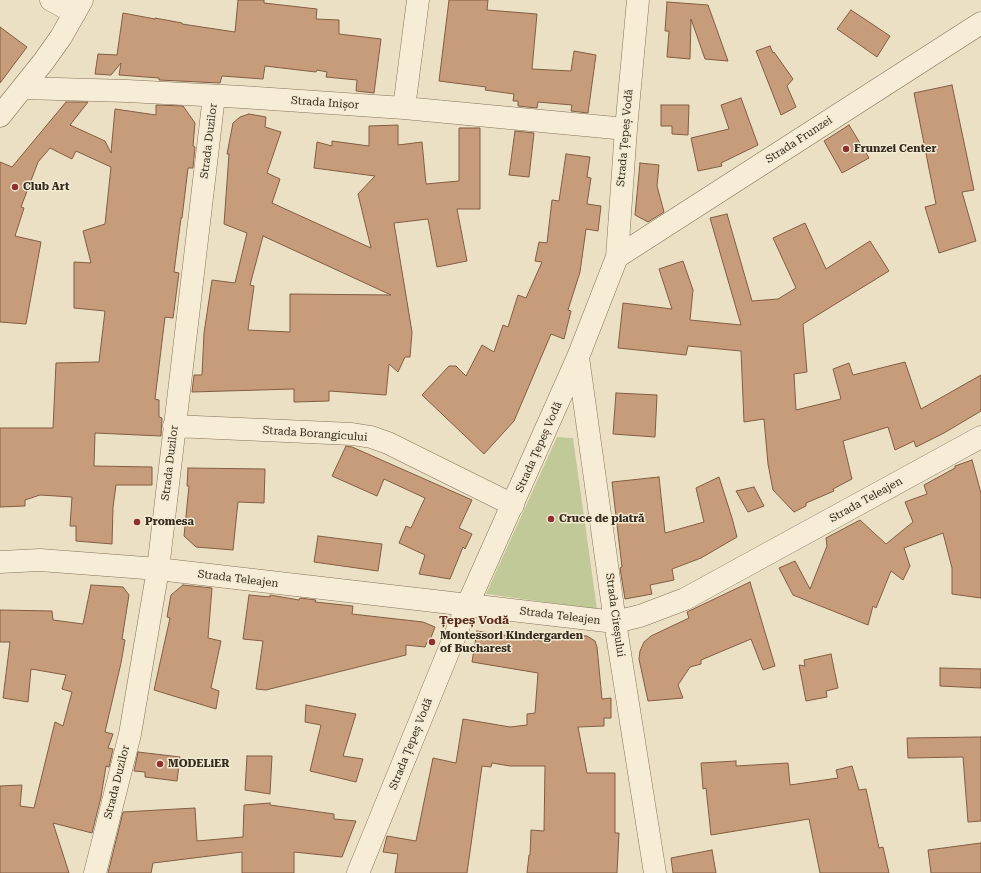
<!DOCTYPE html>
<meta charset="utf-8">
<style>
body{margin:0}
canvas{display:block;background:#ebe0c3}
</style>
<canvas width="981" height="873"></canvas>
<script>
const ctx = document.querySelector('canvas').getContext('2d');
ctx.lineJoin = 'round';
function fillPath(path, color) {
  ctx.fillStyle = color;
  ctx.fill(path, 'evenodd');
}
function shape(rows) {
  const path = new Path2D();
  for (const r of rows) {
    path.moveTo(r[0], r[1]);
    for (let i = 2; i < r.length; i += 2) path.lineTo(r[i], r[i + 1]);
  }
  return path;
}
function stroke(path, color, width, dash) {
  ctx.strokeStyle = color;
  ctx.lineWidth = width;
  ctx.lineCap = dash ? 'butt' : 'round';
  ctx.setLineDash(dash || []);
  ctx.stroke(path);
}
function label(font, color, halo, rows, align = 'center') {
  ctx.font = font + ' "Roboto Serif",serif';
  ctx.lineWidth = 3;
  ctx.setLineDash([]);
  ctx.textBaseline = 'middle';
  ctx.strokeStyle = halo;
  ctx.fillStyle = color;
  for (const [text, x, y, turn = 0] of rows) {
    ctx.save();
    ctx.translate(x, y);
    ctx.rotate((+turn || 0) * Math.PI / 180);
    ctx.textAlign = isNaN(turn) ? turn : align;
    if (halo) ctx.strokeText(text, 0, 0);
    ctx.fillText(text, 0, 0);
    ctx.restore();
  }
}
fillPath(shape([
 [557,437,573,438,597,609,486,594]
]), '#c2c998');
const building = shape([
 [238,0,264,0,264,3,317,9,316,19,339,20,339,34,381,39,374,93,356,91,357,80,326,77,327,72,317,70,316,72,265,66,263,79,222,76,220,83,159,80,159,78,119,75,121,63,111,75,95,74,98,54,117,55,123,13,155,19,155,18,182,23,182,24,235,32,238,0],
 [449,0,488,0,487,10,537,14,532,69,571,71,574,51,596,55,588,113,571,111,572,105,538,102,537,108,518,106,518,101,513,101,514,94,485,90,486,87,439,81,449,0],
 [667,2,708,5,728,61,705,59,691,19,690,59,667,57,669,31,665,31,667,2],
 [851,10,890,36,877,57,837,29,851,10],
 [0,27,27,47,0,83,0,27],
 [770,46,773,53,774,52,793,79,787,86,796,107,781,115,756,51,770,46],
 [952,85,974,190,962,192,976,241,939,253,925,207,936,204,914,93,952,85],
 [741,98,758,145,721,163,722,166,698,171,691,138,729,129,721,105,741,98],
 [66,102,88,102,70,125,105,141,111,153,115,109,156,115,156,105,183,106,195,123,193,146,195,147,193,168,188,168,182,218,181,218,174,272,179,273,173,318,165,317,155,399,159,400,159,417,162,418,161,436,95,433,94,466,152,467,152,485,116,485,113,507,112,544,76,541,76,526,70,526,72,497,40,495,25,500,25,506,0,507,0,428,53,428,56,363,99,362,105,311,74,308,74,262,91,263,83,231,105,224,111,167,76,151,72,159,50,148,38,162,21,207,24,208,15,236,41,242,26,324,0,322,0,162,12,167,66,102],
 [661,105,689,105,688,135,672,134,672,126,661,126,661,105],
 [249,114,266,117,265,127,281,132,267,173,280,179,272,203,371,248,358,194,375,176,314,168,317,142,332,146,332,141,369,146,369,126,398,125,398,145,422,142,426,184,459,181,459,128,480,128,480,209,457,209,467,261,437,267,428,219,394,223,412,332,410,357,405,357,398,372,389,364,386,395,329,391,329,401,294,402,294,389,192,392,194,375,202,375,204,333,212,280,235,283,247,233,224,224,229,154,227,154,233,123,240,117,249,114],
 [263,236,391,295,290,294,290,332,248,330,254,286,250,285,263,236],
 [849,125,869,158,842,173,824,141,849,125],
 [515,131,534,133,529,177,509,175,515,131],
 [566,154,590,157,587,177,591,178,587,204,601,206,598,231,586,229,580,272,568,310,571,311,564,339,551,334,514,421,484,454,422,395,449,366,456,366,466,376,482,345,494,352,503,325,508,327,518,295,526,298,542,262,535,261,539,242,547,243,552,200,559,201,566,154],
 [640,163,659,165,657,186,664,212,648,222,635,215,640,163],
 [727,214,752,301,778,299,796,288,773,238,805,223,826,269,870,241,889,271,803,324,807,372,794,374,796,410,841,399,833,369,849,363,853,375,905,362,921,409,981,375,981,411,944,433,916,447,914,441,895,450,888,427,843,441,852,479,833,489,834,491,806,503,806,506,794,512,773,490,768,464,764,419,744,422,741,351,688,346,686,355,618,348,623,303,672,309,659,269,683,261,693,290,690,320,741,325,710,218,727,214],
 [616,393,657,395,655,437,613,434,616,393],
 [346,446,352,447,472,500,459,528,472,534,465,549,463,547,450,579,419,574,425,555,399,543,406,526,411,528,425,498,384,479,377,496,332,476,346,446],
 [972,460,981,493,981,598,952,594,952,568,943,533,904,548,910,566,903,580,891,571,876,608,873,606,868,625,793,595,779,568,795,561,810,589,827,546,826,538,860,520,886,544,913,522,905,502,927,494,924,485,955,468,955,466,972,460],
 [188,468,265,469,264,503,238,502,233,550,196,547,184,536,189,486,187,486,188,468],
 [659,477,665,533,704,522,696,488,719,477,732,518,737,537,701,558,672,569,674,580,650,585,652,594,625,599,620,568,622,567,612,482,659,477],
 [754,487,764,506,748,512,736,491,754,487],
 [318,536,382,544,378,571,314,562,318,536],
 [750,582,775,666,763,670,751,639,701,660,701,664,690,667,678,685,683,698,648,701,639,659,640,651,644,642,651,636,689,618,687,612,750,582],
 [91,585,123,587,129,595,122,639,125,640,121,663,105,732,113,734,108,748,113,749,109,767,106,766,101,797,92,833,53,823,69,873,0,873,0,786,22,785,20,806,34,808,55,722,63,726,72,692,62,689,66,675,31,669,28,702,3,698,10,642,0,642,0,610,52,611,53,620,83,624,91,585],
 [183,585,212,588,208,638,221,641,211,688,219,691,216,709,154,690,170,618,167,617,171,595,183,585],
 [249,595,270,597,270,595,299,600,300,598,316,600,315,602,353,606,352,614,423,622,435,627,429,643,427,642,425,647,406,645,406,655,266,690,256,689,263,641,243,639,249,595],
 [477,631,541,641,542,634,587,636,595,641,597,647,602,699,611,698,611,718,604,718,604,726,578,727,587,773,615,773,615,833,619,833,617,873,527,873,529,855,530,855,531,830,544,831,545,766,510,766,492,763,491,767,482,766,467,873,395,873,398,854,383,852,387,836,416,841,433,758,456,763,463,719,510,727,527,725,527,714,535,713,538,673,472,662,477,631],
 [831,654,838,688,826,691,827,697,806,701,799,665,805,666,804,660,831,654],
 [940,668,981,669,981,688,940,686,940,668],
 [306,705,356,714,343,756,363,759,356,782,310,771,321,725,305,722,306,705],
 [981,737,981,821,968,822,963,757,908,758,907,738,981,737],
 [138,752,180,757,177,781,145,777,145,772,134,771,138,752],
 [247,756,272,756,270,794,245,790,247,756],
 [736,761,736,766,788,763,790,785,838,778,836,770,852,766,859,790,866,789,879,848,883,847,889,873,820,873,809,819,711,835,706,788,703,789,701,763,736,761],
 [270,803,270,805,334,814,334,819,356,821,342,857,294,852,294,873,242,873,242,852,153,863,151,873,108,873,123,812,195,808,197,841,243,837,244,805,270,803],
 [981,843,981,873,931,873,928,850,981,843],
 [712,850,716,873,673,873,671,858,712,850]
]);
fillPath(building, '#c79c7b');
stroke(building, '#825d42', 1);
const minor = shape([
 [51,0,75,13],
 [23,88,127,91,242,97,404,108,626,129],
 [404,108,418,0],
 [0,116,44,61,61,37,82,0],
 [617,257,981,23],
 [578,357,615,622,655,873],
 [174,426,352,434,371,437,388,443,513,505],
 [0,562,40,560,158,569,615,622,640,616,685,599,981,437],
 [95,873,130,734,158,569,214,96],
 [358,873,467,606,578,357,617,257,626,129,638,0]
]);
stroke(minor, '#85725b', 23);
stroke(minor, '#f7edd6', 22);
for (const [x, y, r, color] of [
 [846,149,4,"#90302e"],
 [15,187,4,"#90302e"],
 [551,519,4,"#90302e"],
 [137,522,4,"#90302e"],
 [432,642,4,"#90302e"],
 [160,764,4,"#90302e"]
]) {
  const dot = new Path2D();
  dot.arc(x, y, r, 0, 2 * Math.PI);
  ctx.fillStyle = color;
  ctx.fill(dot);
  stroke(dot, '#f3ead2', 1.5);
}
label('11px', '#352a1e', '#f3ead2', [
 ["Strada Inișor",325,103,4],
 ["Strada Țepeș Vodă",625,138,-85],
 ["Strada Frunzei",799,140,-33],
 ["Strada Duzilor",209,141,-83],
 ["Strada Borangicului",315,434,4],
 ["Strada Țepeș Vodă",539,447,-66],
 ["Strada Duzilor",170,463,-83],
 ["Strada Teleajen",866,500,-29],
 ["Strada Teleajen",238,579,7],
 ["Strada Cireșului",615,615,82],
 ["Strada Teleajen",560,616,7],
 ["Strada Țepeș Vodă",411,744,-68],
 ["Strada Duzilor",117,782,-76]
]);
label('bold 11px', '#352a1e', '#f3ead2', [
 ["Frunzei Center",854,149],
 ["Club Art",23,187],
 ["Cruce de piatră",559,519],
 ["Promesa",145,522],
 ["Montessori Kindergarden",440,636],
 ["of Bucharest",440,649],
 ["MODELiER",168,764]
], 'left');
label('bold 12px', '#5f2f20', '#f3ead2', [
 ["Țepeș Vodă",474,620]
]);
</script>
